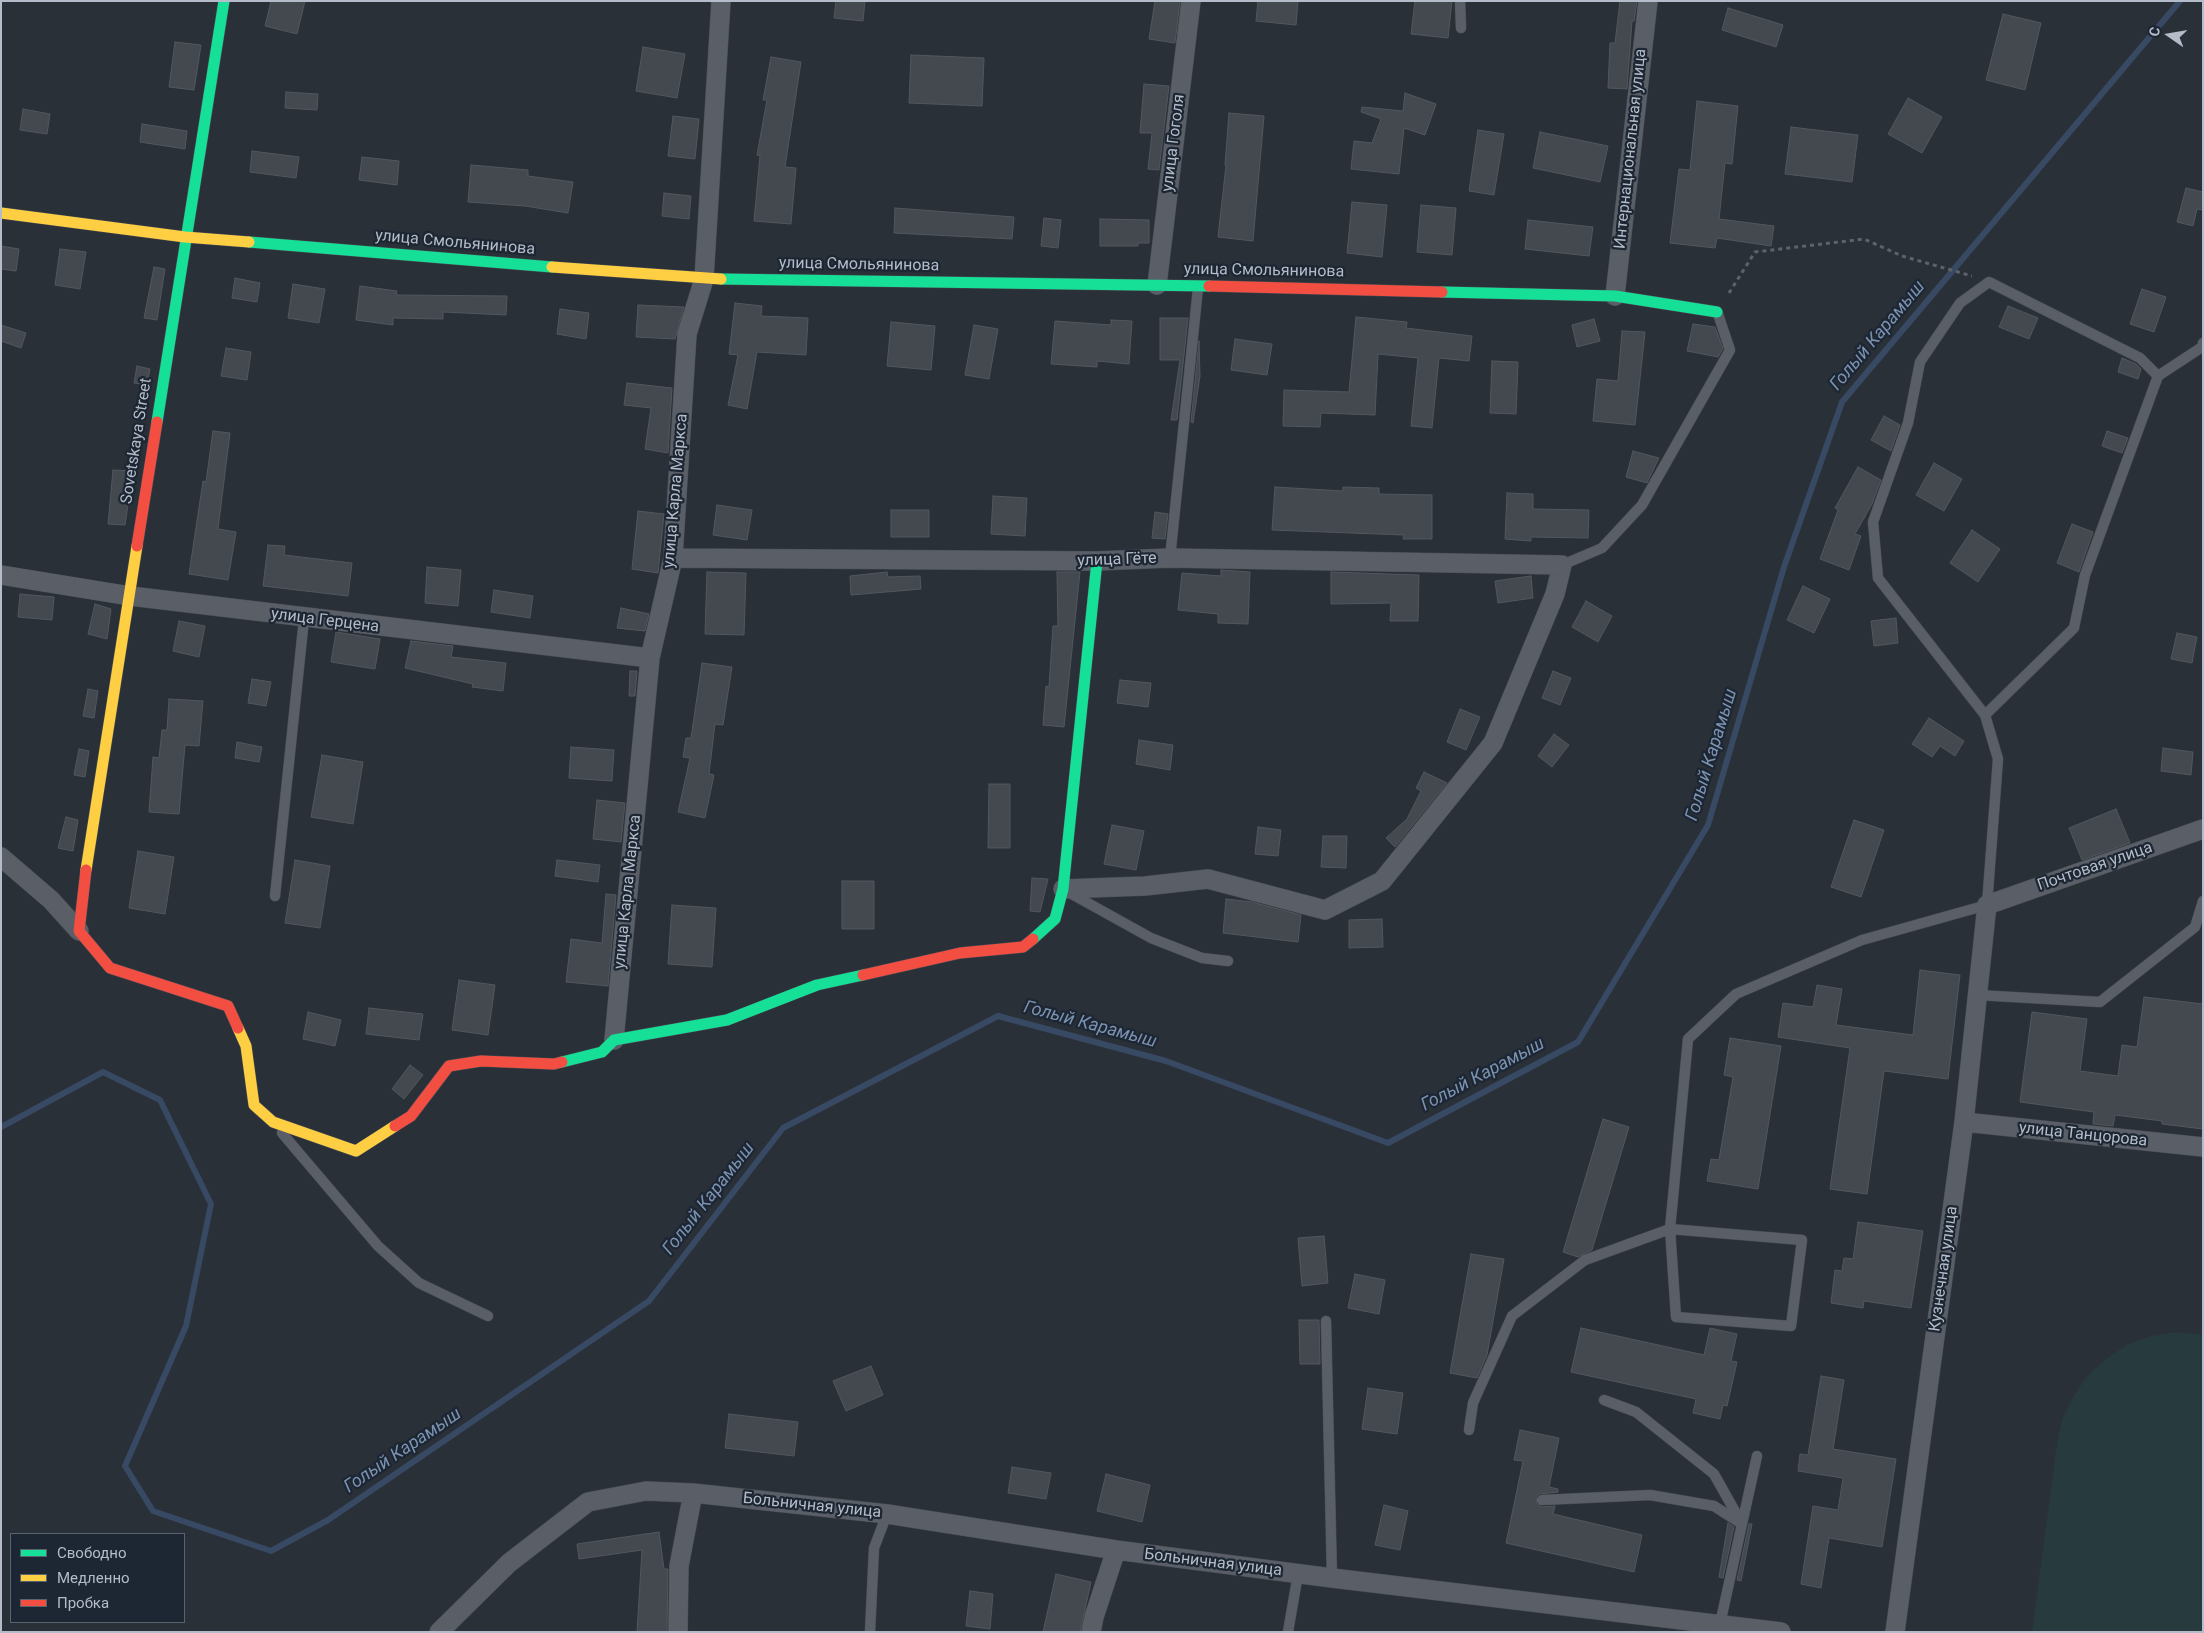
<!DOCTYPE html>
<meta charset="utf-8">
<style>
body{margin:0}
#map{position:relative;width:2204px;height:1633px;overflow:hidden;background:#2a3038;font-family:Roboto,sans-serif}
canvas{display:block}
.frame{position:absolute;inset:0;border:2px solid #b4bcc9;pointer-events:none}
.legend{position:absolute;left:10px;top:1533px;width:175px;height:90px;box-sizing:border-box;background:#1d2633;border:1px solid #59626f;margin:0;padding:6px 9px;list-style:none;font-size:15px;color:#b4bcc9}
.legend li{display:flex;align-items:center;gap:10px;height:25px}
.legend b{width:25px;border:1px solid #59626f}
.north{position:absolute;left:2144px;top:10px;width:50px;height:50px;-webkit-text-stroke:4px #1d2633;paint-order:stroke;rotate:283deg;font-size:14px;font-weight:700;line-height:20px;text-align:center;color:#b4bcc9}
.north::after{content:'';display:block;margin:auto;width:18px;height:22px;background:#b4bcc9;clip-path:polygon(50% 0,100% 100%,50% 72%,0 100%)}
</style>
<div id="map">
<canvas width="2204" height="1633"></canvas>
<div class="frame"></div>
<ul class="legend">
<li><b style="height:6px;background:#16e098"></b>Свободно</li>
<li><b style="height:6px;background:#ffcf43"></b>Медленно</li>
<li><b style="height:6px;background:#f24e42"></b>Пробка</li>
</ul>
<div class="north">С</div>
</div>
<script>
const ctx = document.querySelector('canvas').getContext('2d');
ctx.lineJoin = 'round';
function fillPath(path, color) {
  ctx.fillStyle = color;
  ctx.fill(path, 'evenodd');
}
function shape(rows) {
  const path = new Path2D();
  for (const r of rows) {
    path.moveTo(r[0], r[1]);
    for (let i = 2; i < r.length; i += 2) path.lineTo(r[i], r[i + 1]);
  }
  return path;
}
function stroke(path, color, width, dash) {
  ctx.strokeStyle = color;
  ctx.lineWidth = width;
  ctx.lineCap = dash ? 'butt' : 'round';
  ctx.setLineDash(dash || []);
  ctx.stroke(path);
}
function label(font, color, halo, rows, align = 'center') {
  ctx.font = font + ' Roboto,sans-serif';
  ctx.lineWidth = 4.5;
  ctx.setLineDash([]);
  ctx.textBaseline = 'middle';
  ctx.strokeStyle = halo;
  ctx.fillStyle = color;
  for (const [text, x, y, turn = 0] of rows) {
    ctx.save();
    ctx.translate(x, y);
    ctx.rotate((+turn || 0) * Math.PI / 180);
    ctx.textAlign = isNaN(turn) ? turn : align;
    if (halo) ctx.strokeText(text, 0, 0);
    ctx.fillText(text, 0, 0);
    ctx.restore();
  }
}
fillPath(shape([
 [2176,1332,2203,1335,2203,1632,2032,1632,2057,1444,2062,1420,2073,1397,2087,1376,2106,1359,2127,1345,2151,1336]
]), '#273a3e');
stroke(shape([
 [1,1127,103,1072,160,1100,211,1204,186,1326,125,1466,153,1511,271,1551,328,1520,649,1301,783,1128,998,1016,1166,1061,1388,1143,1578,1042,1708,825,1784,567,1842,402,2180,1]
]), '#384963', 6);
const building = shape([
 [271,1,305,1,297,34,265,26,271,1],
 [836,1,865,1,863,21,834,18,836,1],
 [1155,1,1180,1,1175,43,1149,39,1155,1],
 [1258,1,1298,1,1296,25,1256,21,1258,1],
 [1415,1,1452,1,1448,38,1411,34,1415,1],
 [1620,1,1637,1,1634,21,1632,21,1627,89,1608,88,1610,43,1615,43,1620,1],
 [1728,8,1783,25,1776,47,1722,30,1728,8],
 [2003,14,2041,23,2025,90,1986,80,2003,14],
 [175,42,201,45,194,90,169,87,175,42],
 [643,47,685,54,677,98,636,91,643,47],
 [911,55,984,58,982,106,909,103,911,55],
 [771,57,801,62,785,167,796,168,791,224,754,221,760,156,757,155,767,100,763,100,771,57],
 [1144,84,1169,86,1159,170,1148,169,1152,133,1140,133,1144,84],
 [286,92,318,94,317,110,285,108,286,92],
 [1405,93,1436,104,1425,135,1404,128,1399,174,1351,169,1354,141,1372,143,1381,119,1361,112,1362,107,1403,111,1405,93],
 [1908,98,1942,117,1922,153,1888,134,1908,98],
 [1697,101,1738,106,1732,164,1725,163,1719,219,1774,226,1771,246,1717,238,1715,248,1670,243,1679,169,1690,170,1697,101],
 [23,109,50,114,47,134,20,130,23,109],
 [1229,113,1264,116,1253,241,1218,237,1226,165,1225,165,1229,113],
 [673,116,699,119,695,159,668,156,673,116],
 [142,124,187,131,185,149,140,142,142,124],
 [1791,127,1858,135,1852,182,1785,174,1791,127],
 [1478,130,1504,134,1494,195,1469,191,1478,130],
 [1540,132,1608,146,1600,182,1533,168,1540,132],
 [252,151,299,157,296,178,250,172,252,151],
 [362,157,399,161,397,185,359,180,362,157],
 [471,165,528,170,528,176,573,182,568,213,525,206,468,202,471,165],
 [2186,188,2203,192,2203,210,2197,209,2193,226,2177,222,2186,188],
 [664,193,691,196,689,219,662,216,664,193],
 [1352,202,1387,205,1382,257,1347,253,1352,202],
 [1421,205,1456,208,1452,255,1417,252,1421,205],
 [895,208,1014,217,1012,239,894,233,895,208],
 [1044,218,1061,220,1058,248,1041,246,1044,218],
 [1100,219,1149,220,1149,243,1138,243,1138,246,1100,246,1100,219],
 [1528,220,1593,227,1589,256,1525,249,1528,220],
 [1,246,19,249,16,271,1,269,1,246],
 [60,249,86,252,80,289,55,285,60,249],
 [154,267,165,269,157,320,144,318,154,267],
 [235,278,260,283,257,302,232,298,235,278],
 [293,284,325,289,319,323,288,318,293,284],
 [360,286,397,291,396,295,507,296,506,315,443,312,443,319,393,318,393,325,356,320,360,286],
 [2142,289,2166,297,2154,332,2130,324,2142,289],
 [735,303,762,306,761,316,808,318,806,355,757,352,747,409,728,405,738,355,729,354,735,303],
 [638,305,684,307,675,339,636,337,638,305],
 [2008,306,2038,318,2029,339,1999,327,2008,306],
 [560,309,589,313,586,339,557,334,560,309],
 [1356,317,1407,322,1406,328,1472,336,1469,361,1439,358,1432,428,1411,426,1418,358,1378,354,1375,415,1321,413,1320,427,1283,426,1284,390,1349,392,1356,317],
 [1160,318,1188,318,1177,420,1171,420,1180,360,1160,360,1160,318],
 [1594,319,1600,341,1577,347,1572,325,1594,319],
 [1111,320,1132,321,1129,364,1097,361,1097,367,1051,364,1055,321,1111,325,1111,320],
 [891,322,935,326,931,370,887,366,891,322],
 [1693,324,1715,327,1723,349,1718,357,1687,351,1693,324],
 [1,325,26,333,21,348,1,341,1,325],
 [974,325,998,329,989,379,965,375,974,325],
 [1622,331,1645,332,1635,425,1593,421,1597,379,1618,381,1622,331],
 [1235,339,1272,344,1267,375,1231,370,1235,339],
 [1199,341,1200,376,1193,423,1191,422,1199,341],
 [226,348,251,352,247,380,221,376,226,348],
 [2122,358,2136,364,2141,369,2138,379,2118,372,2122,358],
 [1492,361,1518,362,1516,414,1490,413,1492,361],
 [137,366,150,369,147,385,134,383,137,366],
 [627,383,672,388,668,453,645,449,651,408,624,405,627,383],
 [1884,416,1900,425,1891,451,1871,440,1884,416],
 [213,431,230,433,218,529,236,532,228,580,189,574,203,481,206,482,213,431],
 [2107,431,2128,438,2122,453,2102,446,2107,431],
 [1633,451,1659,458,1647,483,1626,477,1633,451],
 [1934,463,1962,479,1944,511,1916,495,1934,463],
 [1858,467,1881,480,1872,504,1855,534,1861,536,1849,570,1820,559,1838,510,1835,508,1858,467],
 [113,470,133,471,125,525,108,524,113,470],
 [1275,487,1343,491,1343,487,1379,488,1379,494,1432,495,1432,539,1403,539,1404,535,1272,530,1275,487],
 [1507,493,1533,494,1533,509,1589,510,1588,538,1531,537,1531,541,1505,539,1507,493],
 [993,496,1027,498,1025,536,991,534,993,496],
 [717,505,752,510,747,540,713,535,717,505],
 [891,510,929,510,929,537,891,537,891,510],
 [638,511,664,514,658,573,632,569,638,511],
 [1155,512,1168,514,1165,539,1152,538,1155,512],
 [2072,524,2093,532,2079,572,2057,563,2072,524],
 [1972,530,2000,549,1978,582,1950,563,1972,530],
 [268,545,285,546,284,555,352,563,348,596,263,586,268,545],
 [427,567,461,570,458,606,425,603,427,567],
 [1221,570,1250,572,1248,624,1218,623,1218,614,1178,610,1182,573,1221,576,1221,570],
 [707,572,746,573,744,635,705,634,707,572],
 [887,572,888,577,920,576,921,589,851,595,850,576,887,572],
 [1057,572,1080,572,1064,727,1043,725,1046,686,1049,687,1053,626,1058,626,1057,572],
 [1331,572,1419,575,1418,621,1390,621,1391,603,1331,604,1331,572],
 [1531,576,1533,598,1498,603,1495,581,1531,576],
 [1803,586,1830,599,1814,633,1787,620,1803,586],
 [494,590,533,596,530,618,491,612,494,590],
 [20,594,54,597,52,620,18,617,20,594],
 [1586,601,1612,616,1598,642,1572,627,1586,601],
 [95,604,111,609,107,639,88,634,95,604],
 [621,608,649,614,645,631,617,628,621,608],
 [1896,618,1898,643,1874,646,1871,621,1896,618],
 [179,621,205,626,199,657,173,651,179,621],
 [336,632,380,639,375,669,331,662,336,632],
 [2177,633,2197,637,2192,663,2171,659,2177,633],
 [411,641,453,646,451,657,506,663,503,691,472,687,473,684,405,668,411,641],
 [702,663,732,667,723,725,715,724,709,774,714,775,705,818,678,812,690,758,683,757,686,738,691,738,702,663],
 [630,671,637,671,635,696,629,696,630,671],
 [1553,671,1571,678,1560,705,1542,698,1553,671],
 [252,679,271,682,266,706,248,703,252,679],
 [1120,680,1151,683,1148,707,1117,703,1120,680],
 [88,689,98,691,94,718,83,716,88,689],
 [169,699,203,701,199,746,185,745,179,814,149,812,153,757,159,758,162,730,167,730,169,699],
 [1460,709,1480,717,1466,750,1447,742,1460,709],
 [1929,718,1964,741,1955,756,1940,746,1932,757,1912,744,1929,718],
 [1554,734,1569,745,1552,767,1538,756,1554,734],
 [1139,740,1173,745,1170,770,1136,764,1139,740],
 [237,742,262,747,259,762,235,758,237,742],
 [571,747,614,750,612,781,569,778,571,747],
 [2163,748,2193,752,2191,775,2161,771,2163,748],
 [79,749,89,751,85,777,74,775,79,749],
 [322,755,363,762,353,824,311,817,322,755],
 [1424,772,1447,783,1395,847,1386,838,1407,819,1421,791,1416,788,1424,772],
 [989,784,1010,784,1010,848,988,848,989,784],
 [597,800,625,803,621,842,593,839,597,800],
 [2116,809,2130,843,2082,860,2069,828,2116,809],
 [66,817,78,820,73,851,58,848,66,817],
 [1854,820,1884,830,1861,897,1831,887,1854,820],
 [1112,825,1144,831,1136,870,1104,864,1112,825],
 [1258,827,1281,830,1278,856,1255,854,1258,827],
 [1323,836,1347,836,1346,868,1321,867,1323,836],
 [138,851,174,857,165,914,129,908,138,851],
 [295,860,330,866,320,928,285,923,295,860],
 [557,860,600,865,598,882,555,876,557,860],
 [1032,878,1048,879,1040,912,1030,911,1032,878],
 [842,881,874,881,874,929,842,929,842,881],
 [606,894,616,895,608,986,566,982,571,939,602,943,606,894],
 [1226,899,1252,902,1301,915,1298,942,1223,933,1226,899],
 [672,905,716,908,712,967,668,964,672,905],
 [1382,919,1383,947,1349,948,1349,920,1382,919],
 [1920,970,1960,975,1948,1079,1884,1071,1867,1194,1830,1189,1850,1048,1778,1037,1783,1003,1813,1007,1817,985,1842,989,1836,1025,1913,1035,1920,970],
 [459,980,495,985,488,1035,452,1030,459,980],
 [2144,997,2203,1004,2203,1129,2162,1124,2162,1121,2115,1115,2113,1126,2093,1124,2094,1112,2020,1102,2032,1012,2087,1019,2080,1071,2118,1076,2122,1045,2137,1047,2144,997],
 [369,1008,423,1014,419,1040,366,1034,369,1008],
 [308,1012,341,1020,335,1046,303,1039,308,1012],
 [1730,1038,1781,1046,1758,1189,1707,1181,1711,1159,1719,1160,1733,1077,1724,1075,1730,1038],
 [410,1065,423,1075,404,1099,392,1089,410,1065],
 [1603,1119,1629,1127,1592,1250,1578,1257,1563,1252,1603,1119],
 [1858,1222,1923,1231,1911,1308,1864,1301,1863,1308,1831,1303,1835,1270,1842,1271,1844,1258,1853,1259,1858,1222],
 [1324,1236,1328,1283,1302,1286,1298,1238,1324,1236],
 [1471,1254,1504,1259,1487,1355,1477,1378,1450,1373,1471,1254],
 [1355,1274,1385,1280,1379,1314,1348,1308,1355,1274],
 [1299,1320,1319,1320,1320,1364,1300,1364,1299,1320],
 [1581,1328,1704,1355,1710,1328,1737,1334,1731,1361,1737,1362,1727,1406,1723,1405,1720,1419,1693,1413,1696,1399,1571,1372,1581,1328],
 [871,1366,883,1395,846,1411,833,1381,871,1366],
 [1821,1376,1844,1380,1833,1449,1896,1459,1882,1547,1829,1538,1821,1588,1801,1584,1813,1506,1838,1510,1843,1478,1798,1471,1800,1454,1808,1455,1821,1376],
 [1368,1388,1403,1393,1397,1434,1362,1429,1368,1388],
 [729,1414,798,1422,794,1456,725,1448,729,1414],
 [1520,1430,1559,1438,1549,1487,1558,1489,1558,1492,1539,1494,1536,1497,1537,1504,1542,1507,1555,1506,1553,1514,1642,1535,1634,1572,1506,1543,1523,1461,1514,1460,1520,1430],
 [1012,1467,1051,1473,1046,1499,1008,1493,1012,1467],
 [1106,1474,1150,1485,1142,1522,1097,1511,1106,1474],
 [1384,1505,1408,1511,1400,1550,1375,1545,1384,1505],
 [1728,1523,1734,1527,1723,1578,1719,1577,1728,1523],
 [1749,1524,1752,1524,1741,1581,1737,1580,1749,1524],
 [659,1532,664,1569,668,1569,667,1632,637,1632,642,1550,579,1559,577,1544,659,1532],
 [1056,1574,1091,1582,1080,1632,1043,1632,1056,1574],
 [970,1591,993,1594,990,1629,966,1626,970,1591]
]);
fillPath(building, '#444950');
stroke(building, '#52575f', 1);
const lane = shape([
 [1460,1,1461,28],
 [1170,558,1198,288],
 [1562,565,1602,548,1642,505,1730,350,1718,314],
 [1985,715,1878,578,1873,522,1908,423,1920,362,1960,303,1989,282,2140,358,2158,376],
 [1068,892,1151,938,1202,958,1228,961],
 [275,896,304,619],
 [1977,995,2100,1002,2195,927,2203,901],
 [282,1133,378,1246,419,1283,488,1316],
 [1670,1229,1802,1240,1791,1326,1676,1317,1670,1229],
 [1326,1321,1332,1578],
 [1604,1400,1636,1412,1714,1474,1742,1524,1757,1456],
 [1469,1430,1473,1403,1512,1316,1585,1260,1670,1229,1688,1039,1736,994,1862,940,1987,905,1998,759,1985,715,2074,628,2085,575,2158,376,2202,347,2203,343],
 [1542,1500,1650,1495,1714,1506,1742,1524,1720,1624],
 [870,1632,874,1548,887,1514],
 [1288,1632,1298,1574]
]);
const street = shape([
 [1157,285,1191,1],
 [1615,296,1648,1],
 [673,558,1097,561,1170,558,1562,565,1555,594,1493,743,1382,881,1325,910,1208,879,1145,886,1063,889],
 [1,575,130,596,650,658],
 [1,857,51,900,79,931],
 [614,1040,650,658,673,558,687,334,704,279,721,1],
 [1964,1122,2203,1147],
 [439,1632,509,1563,588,1502,646,1491,693,1493,887,1514,1116,1550,1332,1578,1781,1632],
 [678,1632,679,1566,693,1493],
 [1091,1632,1094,1617,1116,1550],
 [1895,1632,1964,1122,1987,905,2203,829]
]);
const fast = shape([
 [249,242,552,267],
 [721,279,1209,286],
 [1442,292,1615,296,1717,312],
 [157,422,224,1],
 [1033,939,1055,919,1063,889,1097,561],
 [562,1062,602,1052,614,1040,727,1020,817,985,863,975]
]);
const slow = shape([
 [1,213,185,237,249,242],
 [552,267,721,279],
 [86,870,137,546],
 [238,1028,246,1046,254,1105,273,1122,356,1151,395,1126]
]);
const jam = shape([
 [1209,286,1442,292],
 [137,546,157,422],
 [86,870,79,931,110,968,228,1006,238,1028],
 [863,975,960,953,1023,947,1033,939],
 [395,1126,411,1116,449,1066,481,1061,554,1064,562,1062]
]);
stroke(lane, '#484c53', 11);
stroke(street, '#484c53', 20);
stroke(fast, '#484c53', 12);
stroke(slow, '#484c53', 12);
stroke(jam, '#484c53', 12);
stroke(shape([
 [1729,293,1755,252,1864,239,1902,256,1972,276]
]), '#5d636a', 3, [4, 4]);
stroke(lane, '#5a5e66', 10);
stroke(street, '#5a5e66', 19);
stroke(fast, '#16e098', 11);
stroke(slow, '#ffcf43', 11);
stroke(jam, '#f24e42', 11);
label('16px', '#b4bcc9', '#1d2633', [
 ["улица Гоголя",1174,143,-83],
 ["Интернациональная улица",1631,149,-84],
 ["улица Смольянинова",455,243,5],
 ["улица Смольянинова",859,265,1],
 ["улица Смольянинова",1264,271,1],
 ["Sovetskaya Street",137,441,-81],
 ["улица Карла Маркса",676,491,-85],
 ["улица Гёте",1117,560,-2],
 ["улица Герцена",325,621,7],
 ["Почтовая улица",2095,867,-19],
 ["улица Карла Маркса",628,892,-84],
 ["улица Танцорова",2083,1135,6],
 ["Кузнечная улица",1944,1269,-82],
 ["Больничная улица",812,1506,6],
 ["Больничная улица",1213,1563,7]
]);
label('italic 18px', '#7c92b1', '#1d2633', [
 ["Голый Карамыш",1878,336,-50],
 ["Голый Карамыш",1712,755,-73],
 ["Голый Карамыш",1090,1025,15],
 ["Голый Карамыш",1483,1075,-28],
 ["Голый Карамыш",709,1199,-52],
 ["Голый Карамыш",403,1451,-34]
]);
</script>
